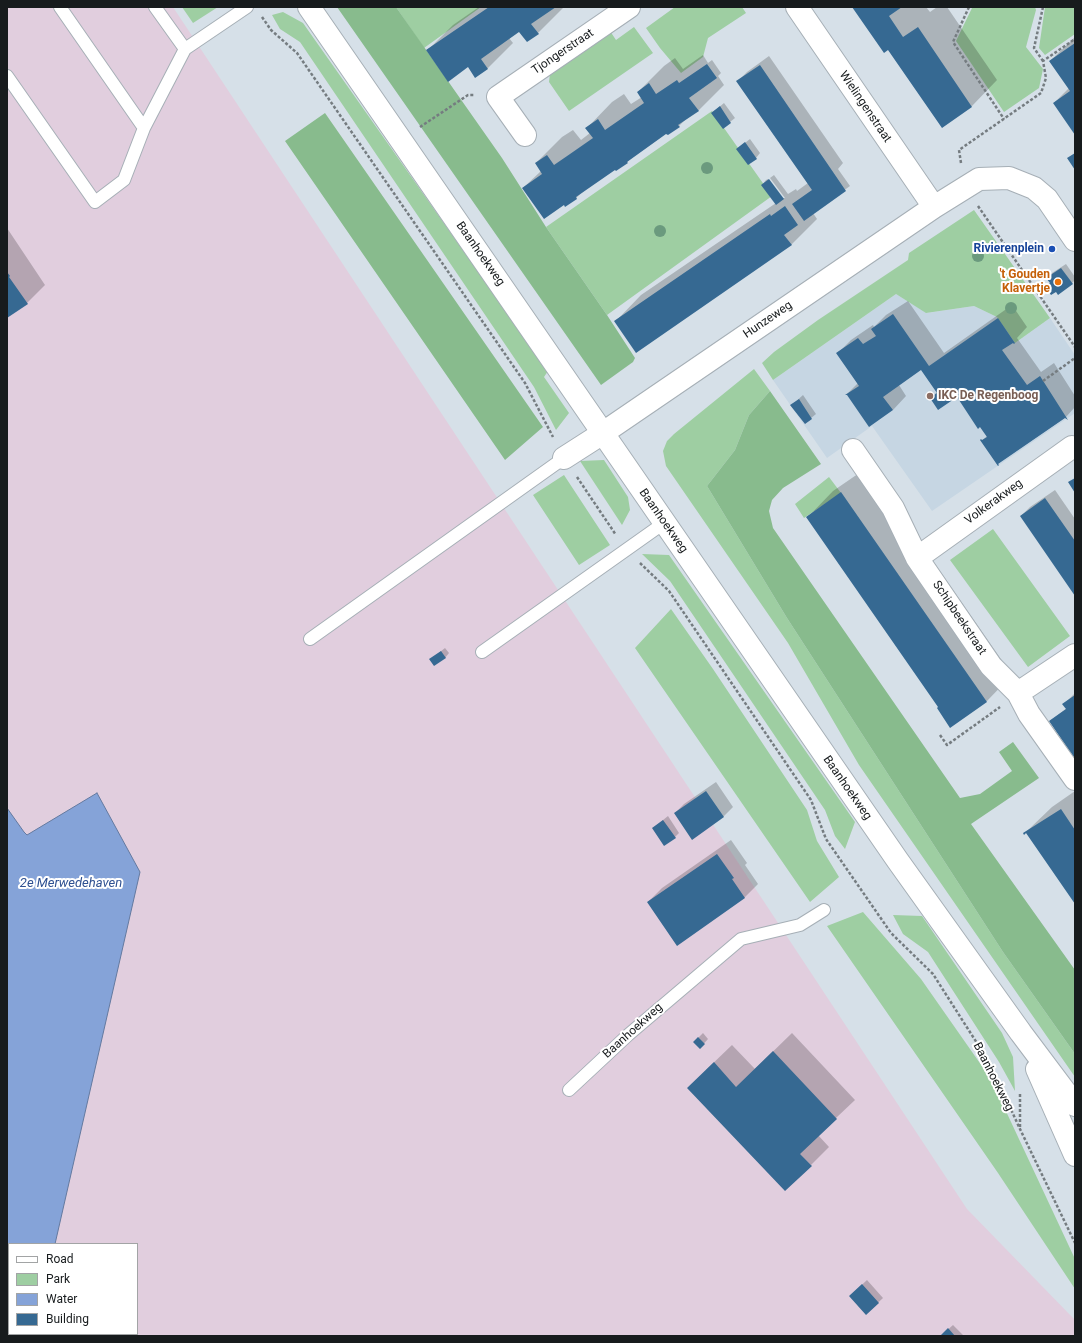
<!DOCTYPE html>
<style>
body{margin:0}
#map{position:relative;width:1082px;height:1343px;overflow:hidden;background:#d6e0e8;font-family:Roboto,sans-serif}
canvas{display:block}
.frame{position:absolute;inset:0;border:8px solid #171b1d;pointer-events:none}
.legend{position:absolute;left:8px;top:1243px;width:130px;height:92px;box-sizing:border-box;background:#fff;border:1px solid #a2a4a5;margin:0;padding:5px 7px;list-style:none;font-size:12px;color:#171b1d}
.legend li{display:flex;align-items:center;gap:8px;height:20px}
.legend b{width:20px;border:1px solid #a2a4a5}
</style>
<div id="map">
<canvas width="1082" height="1343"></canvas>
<div class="frame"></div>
<ul class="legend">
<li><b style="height:5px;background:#fff"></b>Road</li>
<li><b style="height:11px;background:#9ecea2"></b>Park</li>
<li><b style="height:11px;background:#85a3d8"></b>Water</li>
<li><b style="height:11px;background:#366992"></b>Building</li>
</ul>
</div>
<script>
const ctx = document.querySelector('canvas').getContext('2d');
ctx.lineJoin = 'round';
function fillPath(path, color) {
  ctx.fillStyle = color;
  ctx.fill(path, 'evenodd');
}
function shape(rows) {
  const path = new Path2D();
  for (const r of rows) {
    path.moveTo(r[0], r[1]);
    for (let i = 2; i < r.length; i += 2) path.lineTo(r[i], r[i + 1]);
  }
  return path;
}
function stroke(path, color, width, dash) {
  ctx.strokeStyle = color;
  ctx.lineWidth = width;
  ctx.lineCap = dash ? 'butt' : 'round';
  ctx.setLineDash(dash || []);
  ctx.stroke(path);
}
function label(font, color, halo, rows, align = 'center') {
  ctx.font = font + ' Roboto,sans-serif';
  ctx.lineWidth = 4;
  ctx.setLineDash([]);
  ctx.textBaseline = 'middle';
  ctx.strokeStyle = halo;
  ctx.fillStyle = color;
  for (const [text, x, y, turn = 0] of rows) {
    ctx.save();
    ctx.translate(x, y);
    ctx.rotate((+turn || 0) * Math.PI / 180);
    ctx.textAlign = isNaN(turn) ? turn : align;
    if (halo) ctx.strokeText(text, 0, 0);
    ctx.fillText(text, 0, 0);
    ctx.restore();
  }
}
fillPath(shape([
 [896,294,927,313,974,306,997,317,1015,343,1050,318,1075,355,1075,413,932,511,872,426,827,458,773,380]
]), '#c6d6e3');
fillPath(shape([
 [7,7,173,7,967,1209,1075,1320,1075,1336,7,1336],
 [9,1244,137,1244,137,1334,9,1334]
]), '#e1cede');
fillPath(shape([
 [182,7,218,7,193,23],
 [396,7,481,7,424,48],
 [675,7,742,7,746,13,708,38,703,57,681,73,660,48,646,28],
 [988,7,1035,7,1036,10,1026,47,1043,69,1039,88,1004,112,956,41,972,8],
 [1045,7,1075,7,1075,34,1045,55,1039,48],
 [283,12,303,23,548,371,544,377,569,413,556,430,534,387,300,42,280,29,272,15],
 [634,27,653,53,569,111,549,82,550,73,610,31,616,40],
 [712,111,772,196,607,315,546,227],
 [974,210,1050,318,1015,343,997,317,974,306,926,313,896,294,773,380,762,363,774,352,818,320,908,260,909,253],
 [754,369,770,391,749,415,735,450,707,486,787,618,1003,952,1075,1054,1075,1077,859,765,788,643,666,466,663,451,667,441,674,434],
 [604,460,628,497,630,510,622,525,580,461],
 [564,475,610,545,579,565,533,495],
 [829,477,841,493,804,518,795,504],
 [993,529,1070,636,1028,667,950,560],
 [642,554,669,555,855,822,845,849,835,836,825,810,670,581],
 [671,609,713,669,807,810,817,841,839,877,810,902,635,648],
 [863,912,921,979,984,1069,997,1092,1075,1259,1075,1289,998,1173,827,926],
 [893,915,922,916,1002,1033,1013,1057,1015,1091,999,1062,928,952,903,934]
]), '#9ecea2');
fillPath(shape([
 [337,7,396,7,502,158,546,227,607,315,635,358,633,362,601,385],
 [325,113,543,427,505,460,285,141],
 [770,391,821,464,783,488,772,500,769,511,773,528,960,798,980,794,1012,771,999,752,1013,742,1039,778,971,824,1075,970,1075,1054,1003,952,787,618,707,486,735,450,749,415]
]), '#88bb8d');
const water = shape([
 [97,793,140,872,55,1244,9,1244,9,1334,34,1334,34,1336,7,1336,7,808,24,832,27,835,97,793]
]);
fillPath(water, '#85a3d8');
stroke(water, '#647aa0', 1);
fillPath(shape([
 [479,7,564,7,538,33,520,30,509,38,513,43,487,69,469,66,428,50,453,25],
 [853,7,926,7,930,12,937,7,947,7,997,80,972,106,942,127,888,49],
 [1075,37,1075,133,1054,103,1069,88,1050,61],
 [703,55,708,63,712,60,721,73,718,76,724,85,698,111,687,118,679,126,667,132,636,154,627,162,616,170,615,168,585,190,576,198,564,204,523,188,541,171,536,163,562,137,573,130,581,140,590,133,587,128,612,102,624,94,631,104,642,97,638,92,664,66,675,58,683,69],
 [769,56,843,163,838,169,850,186,813,213,817,219,791,245,616,321,641,295,776,203,762,185,766,180,768,179,782,198,785,198,770,178,774,175,788,194,796,189,797,191,808,183,738,81,747,72],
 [724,103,735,118,730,122,712,113],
 [750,139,760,153,756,158,737,149],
 [7,228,45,285,27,303,7,317],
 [1066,264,1075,277,1075,280,1072,283,1056,290,1046,287,1051,282,1047,278,1052,273],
 [908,301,944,353,1012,305,1027,327,1017,338,1041,372,1054,363,1075,396,1075,407,1066,417,997,464,982,441,987,436,957,395,931,398,937,392,921,369,899,385,906,396,893,410,847,394,858,383,838,353,851,340,873,325,874,327,886,315],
 [803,395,816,414,805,423,792,405],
 [868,467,1012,675,987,701,950,727,939,707,808,517,833,491],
 [1055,490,1075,519,1075,595,1021,516,1030,507],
 [445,648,449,653,445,658,431,659],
 [1075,693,1075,757,1050,721,1067,708,1064,704],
 [716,782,733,807,724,816,692,838,675,813,684,804],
 [1075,791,1075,902,1026,832,1052,807],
 [668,816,679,833,675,837,653,828],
 [731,840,747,863,745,865,758,884,744,898,648,902,662,888],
 [703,1033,708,1039,700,1048,694,1042],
 [792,1033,855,1100,818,1135,829,1147,811,1165,706,1070,732,1045,755,1069],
 [867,1280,883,1298,866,1314,850,1296],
 [953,1325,964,1336,942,1336,943,1334]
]), '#0003');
fillPath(shape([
 [489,7,556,7,531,24,539,34,527,42,519,32,481,59,488,69,475,78,468,67,448,82,426,50],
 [852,7,902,7,889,16,903,37,918,27,972,107,942,128,888,50,884,53],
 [1075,43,1075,135,1053,103,1070,91,1049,61],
 [707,64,717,78,689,98,699,111,678,125,680,127,668,135,666,134,627,162,628,163,616,171,615,170,576,197,577,199,565,207,564,205,544,219,522,188,542,174,535,163,547,155,554,165,570,154,593,138,585,128,598,119,605,130,644,103,637,92,649,83,656,94,677,80,679,83],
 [760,65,846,191,804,221,792,204,812,190,736,81],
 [720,106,731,123,723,129,711,113],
 [745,142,757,159,748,165,736,149],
 [1075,153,1075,170,1067,158],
 [769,179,784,199,776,205,761,185],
 [785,206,798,225,784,235,792,245,636,353,614,321,770,214,771,216],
 [1061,268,1073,284,1058,295,1056,292,1051,295,1045,287,1050,283,1046,278],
 [7,272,10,276,9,277,28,304,7,318],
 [893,314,929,366,998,318,1015,343,1014,344,1013,343,1002,350,1027,385,1040,376,1068,420,1065,418,998,464,999,465,998,466,980,440,981,439,982,440,987,437,980,427,978,429,957,397,938,410,930,398,937,393,921,370,883,397,893,410,869,427,847,395,845,395,859,386,836,353,858,338,863,344,876,336,871,329],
 [799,399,812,419,805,424,790,405],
 [1075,478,1075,493,1068,482],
 [841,492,987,702,950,728,937,708,938,707,806,517],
 [1045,498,1075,541,1075,596,1020,516],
 [441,651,446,658,434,666,429,659],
 [1075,695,1075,759,1049,721,1066,709,1062,704],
 [706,791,724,817,692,840,674,813],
 [1061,809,1075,830,1075,904,1026,833,1024,835,1023,833],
 [663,820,676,838,664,846,652,828],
 [717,854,734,878,732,879,745,898,677,946,647,902],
 [698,1037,705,1044,700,1049,693,1042],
 [773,1051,837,1119,800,1154,812,1166,785,1191,687,1088,714,1062,736,1087],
 [862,1284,879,1303,866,1315,849,1296],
 [948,1328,955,1336,940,1336]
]), '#366992');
const service = shape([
 [60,7,144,128],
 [185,49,247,7],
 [7,76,95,202,124,180,144,128,185,49,155,7],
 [310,639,564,458],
 [482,652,664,523],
 [569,1090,628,1035,741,939,800,925,824,910]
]);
const minor = shape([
 [797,7,934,207],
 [525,135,498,97,629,7],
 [853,450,893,508,917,558,991,666,1018,693,1029,714,1075,779],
 [564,458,603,433,934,207,979,179,1009,178,1034,188,1047,199,1075,240],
 [917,558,1072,447],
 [1018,693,1075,655]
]);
const tertiary = shape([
 [309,7,898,861,1021,1033,1075,1105],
 [1037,1069,1075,1155]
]);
stroke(service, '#a6afb6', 14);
stroke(minor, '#a6afb6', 24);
stroke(tertiary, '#a6afb6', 24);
stroke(shape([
 [969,7,953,42,1004,119],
 [1043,7,1034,48,1043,61],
 [262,17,271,30,297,53,525,383,553,437],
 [420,127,468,95,475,95],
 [961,163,959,150,1041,93,1046,78,1043,61,1075,39],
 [978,206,1075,347],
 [1043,381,1075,358],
 [577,477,616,535],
 [640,563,669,591,811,800,826,839,891,933,933,974,989,1062,1020,1129,1075,1243],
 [940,735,947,745,1000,707],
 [1020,1127,1020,1092]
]), '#757c80', 2.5, [3, 2]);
stroke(service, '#fff', 12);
stroke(minor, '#fff', 22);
stroke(tertiary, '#fff', 22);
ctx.fillStyle = '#6b9a7e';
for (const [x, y] of [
 [707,168],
 [660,231],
 [978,256],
 [1011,308]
]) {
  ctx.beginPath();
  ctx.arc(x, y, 6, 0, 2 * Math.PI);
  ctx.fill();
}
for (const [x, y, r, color] of [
 [1052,249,4,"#1a4fb4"],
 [1058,282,4,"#e8710a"],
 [930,396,4,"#8d6e63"]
]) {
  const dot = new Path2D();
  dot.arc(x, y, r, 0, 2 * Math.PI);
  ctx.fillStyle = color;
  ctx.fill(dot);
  stroke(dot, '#fff', 1.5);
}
label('12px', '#171b1d', '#fff', [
 ["Tjongerstraat",563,52,-34],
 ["Wielingenstraat",865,107,56],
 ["Baanhoekweg",480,254,55],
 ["Hunzeweg",768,320,-34],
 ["Volkerakweg",994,502,-36],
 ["Baanhoekweg",663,521,55],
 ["Schipbeekstraat",959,618,56],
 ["Baanhoekweg",847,788,55],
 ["Baanhoekweg",633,1031,-42],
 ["Baanhoekweg",993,1077,63]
]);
label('bold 12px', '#164399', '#fff', [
 ["Rivierenplein",1044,249]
], 'right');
label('bold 12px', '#c56008', '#fff', [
 ["'t Gouden",1050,275],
 ["Klavertje",1050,289]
], 'right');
label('bold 12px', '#785e54', '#fff', [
 ["IKC De Regenboog",938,396]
], 'left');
label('italic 13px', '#2e5091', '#fff', [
 ["2e Merwedehaven",71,884]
]);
</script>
